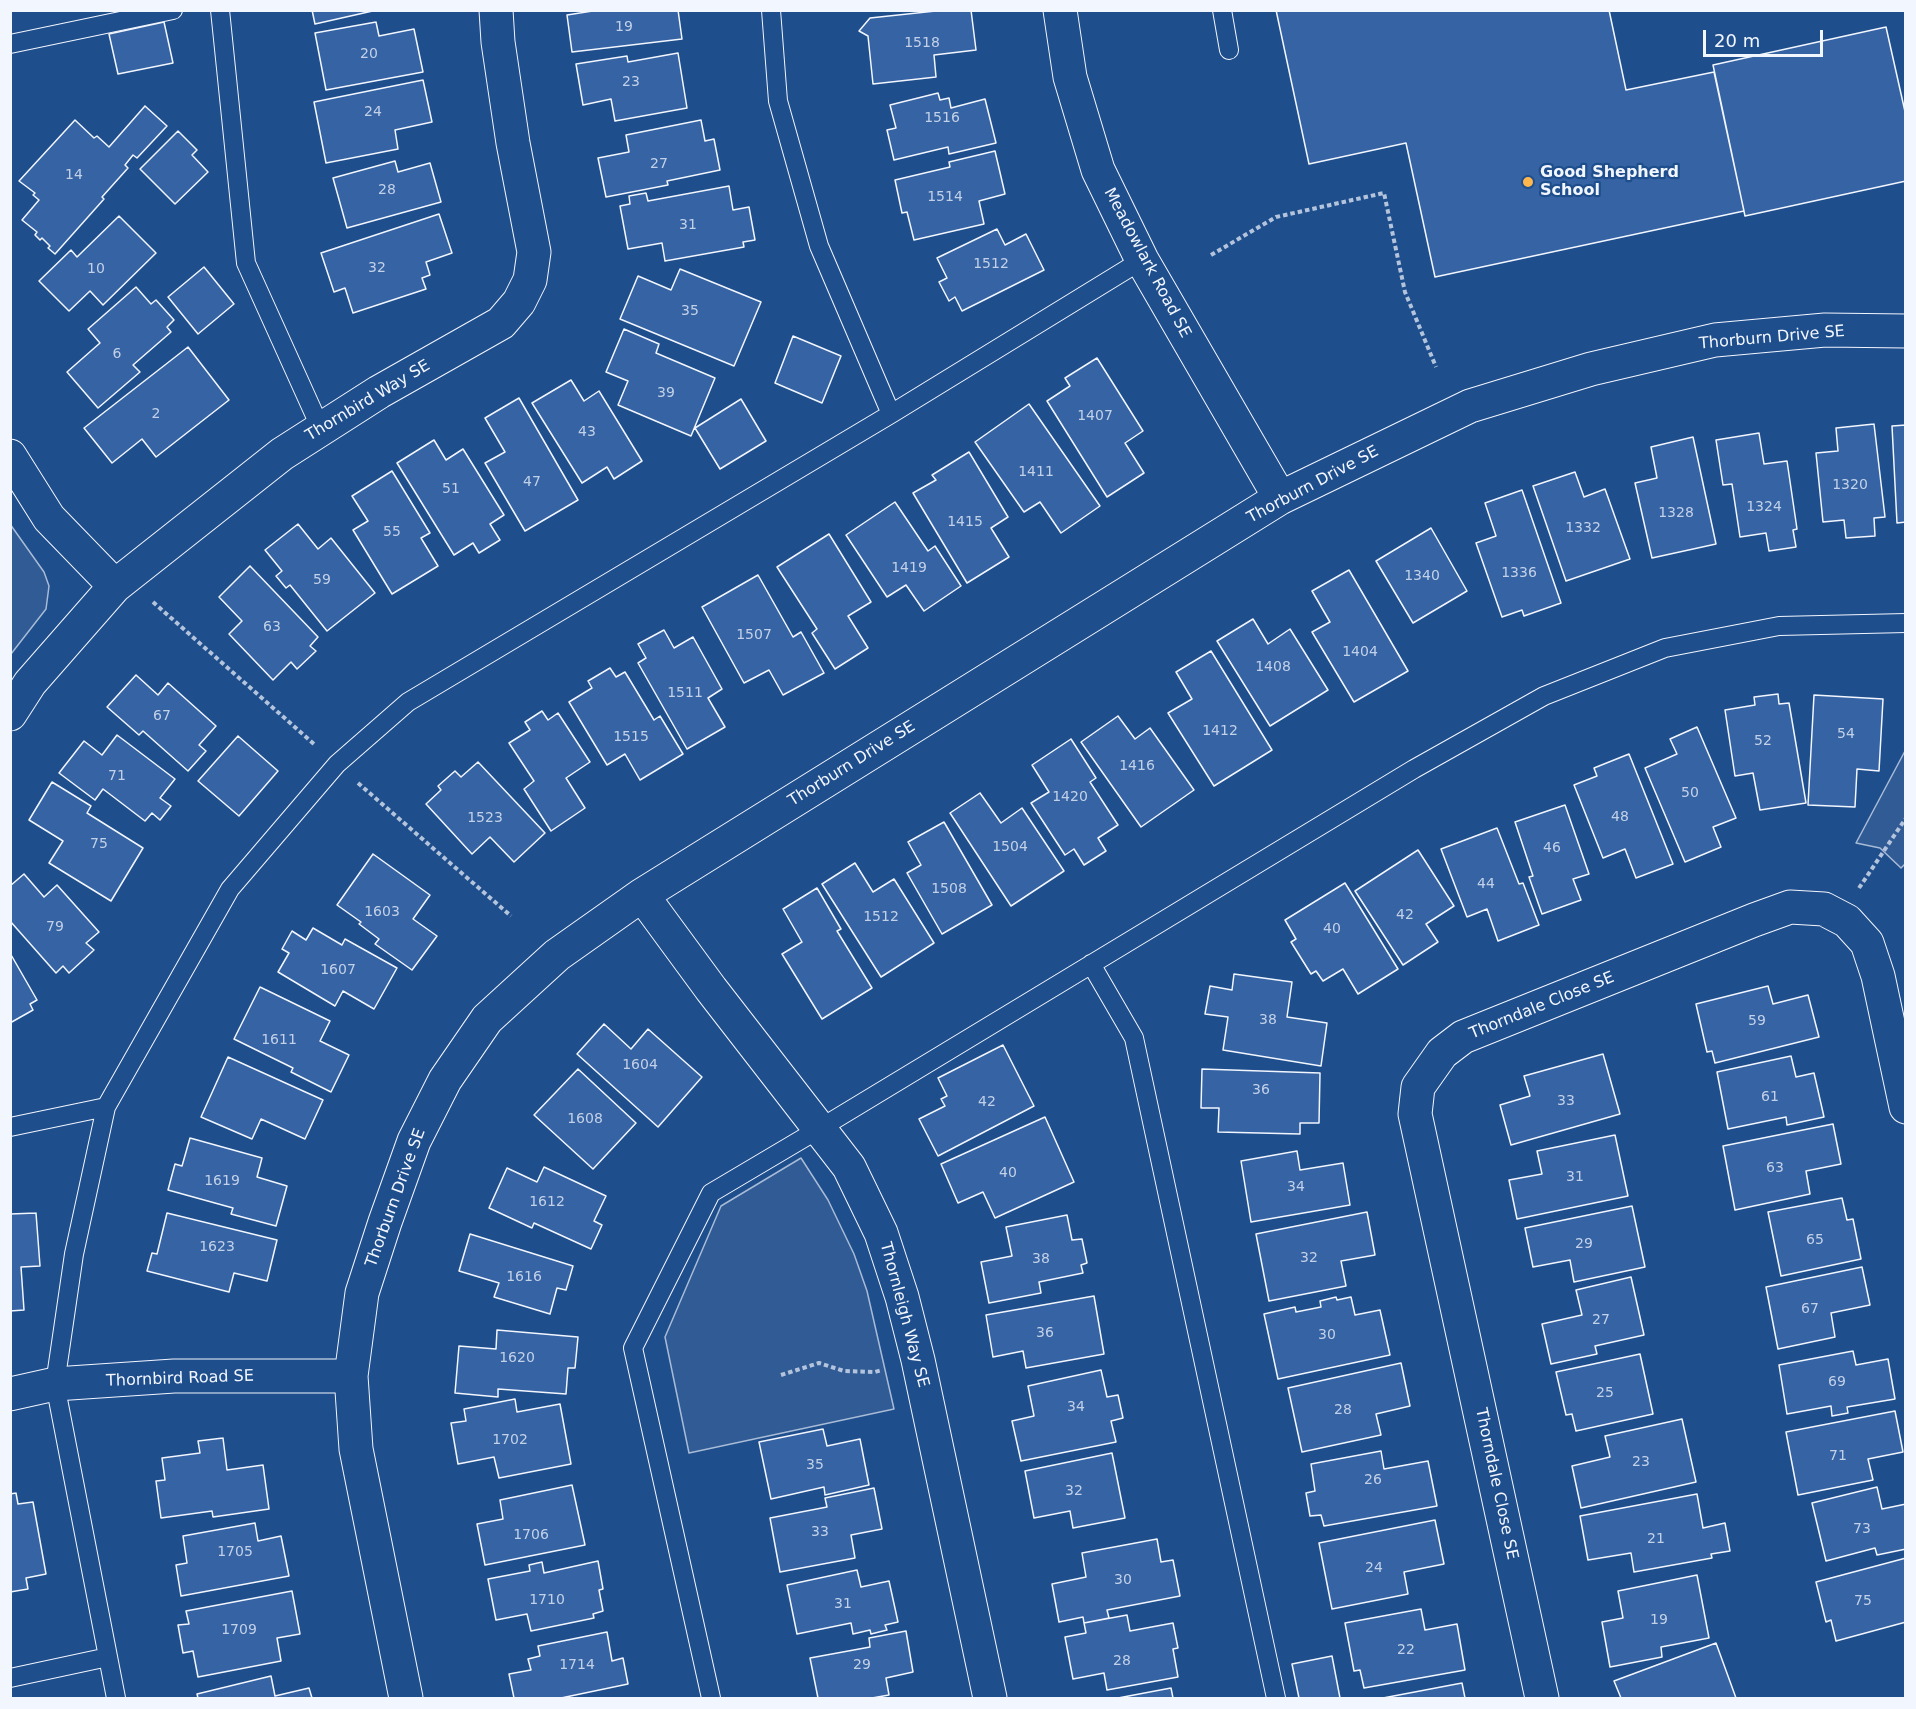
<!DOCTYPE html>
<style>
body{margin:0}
#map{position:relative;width:1916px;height:1709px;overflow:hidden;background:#1f4e8c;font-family:"DejaVu Sans",sans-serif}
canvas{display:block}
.frame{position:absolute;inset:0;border:12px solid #f2f6ff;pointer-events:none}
.scale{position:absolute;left:1703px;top:30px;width:120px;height:27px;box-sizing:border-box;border:3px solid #f2f6ff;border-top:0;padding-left:8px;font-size:18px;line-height:21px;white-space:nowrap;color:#f2f6ff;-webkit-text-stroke:4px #1f4e8c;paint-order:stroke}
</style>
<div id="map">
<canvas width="1916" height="1709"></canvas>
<div class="frame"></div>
<div class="scale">20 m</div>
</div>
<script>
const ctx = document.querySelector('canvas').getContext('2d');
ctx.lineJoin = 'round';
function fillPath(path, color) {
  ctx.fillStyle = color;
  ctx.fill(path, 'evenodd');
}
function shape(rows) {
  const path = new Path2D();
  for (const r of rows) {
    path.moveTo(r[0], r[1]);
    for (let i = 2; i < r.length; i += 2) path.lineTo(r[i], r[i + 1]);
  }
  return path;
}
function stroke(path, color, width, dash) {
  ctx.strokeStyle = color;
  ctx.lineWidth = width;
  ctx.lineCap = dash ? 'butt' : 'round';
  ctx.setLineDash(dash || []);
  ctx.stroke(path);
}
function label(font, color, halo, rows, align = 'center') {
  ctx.font = font + ' "DejaVu Sans",sans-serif';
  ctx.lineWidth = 4.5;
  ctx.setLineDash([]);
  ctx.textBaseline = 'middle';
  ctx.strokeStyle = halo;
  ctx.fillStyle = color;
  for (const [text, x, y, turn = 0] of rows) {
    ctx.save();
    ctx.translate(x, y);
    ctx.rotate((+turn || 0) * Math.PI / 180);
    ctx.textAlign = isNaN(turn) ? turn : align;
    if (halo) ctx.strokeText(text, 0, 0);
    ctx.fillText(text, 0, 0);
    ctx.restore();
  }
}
const built = shape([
 [10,524,44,572,49,586,46,609,11,654,10,524],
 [1905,751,1906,863,1901,868,1880,848,1856,843,1905,751],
 [801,1158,828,1200,854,1254,867,1291,894,1409,689,1453,665,1337,721,1206,801,1158]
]);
fillPath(built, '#305b95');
stroke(built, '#a8bbd7', 1.5);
const building = shape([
 [312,10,377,10,315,24,312,10],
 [678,10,682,39,572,52,567,15,599,10,678,10],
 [945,10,971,10,976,50,934,55,936,77,873,84,868,36,859,31,870,18,945,10],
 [1276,10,1609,10,1626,90,1714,72,1744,211,1435,277,1406,143,1309,164,1276,10],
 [164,22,173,63,118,74,109,34,164,22],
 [376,22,379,36,414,29,423,72,326,90,315,33,376,22],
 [1886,27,1906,116,1906,181,1745,216,1713,65,1886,27],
 [678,53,687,108,615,121,611,99,583,105,576,64,627,56,628,62,678,53],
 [423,80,432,122,395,130,398,149,326,163,314,102,423,80],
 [938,93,940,100,949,98,951,108,985,99,996,143,949,154,948,147,894,160,887,130,896,128,890,105,938,93],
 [145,106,167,126,137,158,133,155,125,165,128,168,102,197,104,199,55,254,48,248,50,246,42,238,40,240,35,235,37,232,22,220,39,200,33,195,35,193,19,181,75,120,94,138,97,136,109,147,145,106],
 [701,120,705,141,714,139,720,170,667,181,668,185,606,197,598,158,629,152,626,135,701,120],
 [178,131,197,150,192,155,208,172,175,204,140,169,178,131],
 [995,151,1005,194,979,201,984,224,914,240,907,212,902,213,895,180,950,167,949,162,995,151],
 [395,161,398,172,430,163,441,202,347,228,333,178,395,161],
 [729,186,733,210,749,207,755,240,743,242,744,247,665,261,662,243,628,249,620,206,630,204,629,196,646,193,648,201,729,186],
 [439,214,452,253,426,262,430,275,422,278,426,289,353,313,345,288,334,292,321,253,439,214],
 [119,216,156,253,103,305,90,291,69,311,39,281,71,250,77,257,119,216],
 [997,229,1005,245,1026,234,1044,270,962,311,955,297,949,301,939,282,947,278,937,258,997,229],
 [204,267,234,304,198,334,168,297,204,267],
 [680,269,761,302,734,366,620,319,638,276,671,290,680,269],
 [136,287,151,304,156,300,174,320,167,327,171,332,133,365,140,372,98,408,67,372,100,343,88,329,136,287],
 [624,329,659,344,656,353,715,378,691,436,618,405,628,381,606,372,624,329],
 [793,336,841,356,822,403,775,383,793,336],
 [188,347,229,400,156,457,142,439,112,463,84,428,188,347],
 [1097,358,1143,431,1125,443,1144,473,1107,497,1047,401,1070,386,1065,378,1097,358],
 [571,380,584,401,599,391,642,461,614,479,607,467,582,483,532,403,571,380],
 [519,398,578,500,525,531,485,463,505,452,485,418,519,398],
 [741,399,766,441,720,469,695,428,741,399],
 [1029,404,1100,506,1061,533,1040,502,1024,512,975,442,1029,404],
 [1874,424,1885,517,1874,518,1875,536,1846,538,1844,520,1823,522,1816,453,1838,451,1836,428,1874,424],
 [1906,425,1906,522,1897,523,1892,426,1906,425],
 [1759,433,1764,464,1787,461,1797,529,1793,530,1796,547,1769,551,1766,533,1740,537,1732,484,1723,485,1716,440,1759,433],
 [1693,437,1716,544,1652,558,1635,483,1657,478,1651,447,1693,437],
 [434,440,446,460,463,449,504,515,490,524,500,540,479,553,473,543,454,555,397,463,434,440],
 [969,452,1008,517,991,528,1009,557,967,583,913,493,936,480,932,475,969,452],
 [392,471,430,533,421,538,438,566,392,594,353,530,368,521,352,496,392,471],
 [1575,472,1584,497,1605,489,1630,559,1566,581,1533,486,1575,472],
 [1522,490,1561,603,1524,616,1522,610,1502,617,1476,543,1496,536,1485,503,1522,490],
 [895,502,928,551,935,546,961,586,924,611,906,585,887,597,846,535,895,502],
 [298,524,318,549,331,538,375,593,327,631,290,585,286,588,276,576,282,571,265,550,298,524],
 [1431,528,1467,591,1413,623,1376,561,1431,528],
 [829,534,871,602,848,616,868,648,835,669,812,633,817,629,777,567,829,534],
 [250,566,318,637,310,646,316,651,297,669,291,662,273,680,229,634,242,621,219,597,250,566],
 [1349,570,1408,671,1354,702,1312,632,1330,622,1312,591,1349,570],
 [758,575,793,637,801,632,824,673,783,695,769,670,744,683,702,607,758,575],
 [1253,619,1268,644,1290,629,1328,690,1270,726,1217,641,1253,619],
 [664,630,674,648,693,637,722,689,708,698,725,727,687,749,638,663,646,658,638,644,664,630],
 [1211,651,1272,750,1214,786,1168,713,1192,699,1176,672,1211,651],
 [610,668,616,677,625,672,654,720,660,716,683,754,640,780,625,754,607,765,569,702,592,688,588,681,610,668],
 [136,675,158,695,168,683,216,726,199,745,206,751,188,771,143,731,139,735,107,707,136,675],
 [1778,694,1779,704,1789,703,1806,803,1760,810,1753,773,1735,776,1725,710,1755,705,1754,697,1778,694],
 [1814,695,1883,699,1879,771,1857,769,1855,807,1808,805,1814,695],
 [542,711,548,720,558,713,590,762,566,778,585,808,551,831,524,789,534,781,509,743,530,730,525,722,542,711],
 [1118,716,1135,739,1150,728,1194,790,1141,827,1081,742,1118,716],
 [1697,727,1736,818,1713,827,1721,847,1685,862,1645,768,1677,754,1670,739,1697,727],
 [117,735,175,779,160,798,171,806,160,820,152,813,145,821,103,789,95,800,59,773,84,741,102,755,117,735],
 [238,736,278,771,239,816,198,781,238,736],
 [1071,739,1096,778,1090,782,1118,825,1098,838,1106,851,1084,865,1074,849,1065,855,1031,803,1049,792,1032,765,1071,739],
 [1629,754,1673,864,1636,878,1625,849,1603,858,1574,785,1597,776,1594,768,1629,754],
 [478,762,545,833,514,862,490,837,472,854,426,804,441,790,438,786,455,771,461,777,478,762],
 [52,782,91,806,87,813,143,848,111,901,49,863,63,841,29,820,52,782],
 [980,793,1001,823,1022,808,1064,871,1011,906,950,813,980,793],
 [1565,805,1589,874,1573,879,1581,900,1542,914,1529,877,1533,876,1515,822,1565,805],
 [944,822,992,905,942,934,907,873,921,865,908,842,944,822],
 [1497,828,1519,884,1523,883,1539,925,1498,941,1487,909,1467,917,1441,849,1497,828],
 [1418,850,1454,906,1426,924,1438,942,1403,965,1355,891,1418,850],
 [373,854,430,895,413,919,437,936,412,970,375,944,379,939,359,924,361,922,337,905,373,854],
 [855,863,873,892,894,879,934,943,881,977,822,884,855,863],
 [24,874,44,897,57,885,99,932,86,943,94,950,69,973,63,966,56,973,10,921,10,886,24,874],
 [1345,883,1398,969,1358,994,1343,969,1323,981,1316,971,1311,974,1291,942,1296,939,1285,920,1345,883],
 [817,888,841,929,837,931,872,988,822,1019,782,954,802,942,783,909,817,888],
 [313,928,342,945,345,939,397,968,374,1009,343,991,335,1006,278,972,289,953,282,949,292,931,306,940,313,928],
 [10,953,37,1000,30,1004,33,1010,10,1023,10,953],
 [1234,974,1292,982,1287,1017,1327,1023,1321,1066,1223,1050,1228,1017,1205,1014,1210,986,1232,990,1234,974],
 [1768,986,1773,1004,1808,995,1819,1037,1715,1063,1712,1051,1707,1052,1696,1004,1768,986],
 [260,987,330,1021,320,1041,349,1055,331,1092,291,1072,293,1068,234,1039,260,987],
 [604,1024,631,1049,648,1029,702,1077,658,1127,577,1054,604,1024],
 [1003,1045,1034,1106,938,1156,919,1119,945,1106,941,1099,947,1096,938,1078,1003,1045],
 [1603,1054,1620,1114,1511,1145,1500,1105,1530,1096,1524,1076,1603,1054],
 [1791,1056,1796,1077,1814,1073,1824,1117,1787,1125,1786,1117,1728,1129,1717,1072,1791,1056],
 [228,1057,323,1100,305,1139,261,1119,252,1139,201,1117,228,1057],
 [578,1069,636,1123,593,1169,534,1115,578,1069],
 [1202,1069,1320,1073,1319,1123,1300,1123,1300,1134,1218,1132,1219,1108,1201,1108,1202,1069],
 [1045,1117,1074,1182,995,1218,983,1192,958,1203,941,1164,1045,1117],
 [1833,1124,1841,1164,1806,1171,1810,1194,1735,1210,1723,1146,1833,1124],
 [1615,1135,1628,1196,1517,1219,1509,1180,1542,1174,1537,1151,1615,1135],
 [190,1138,262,1158,257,1177,287,1186,276,1226,231,1214,233,1208,168,1190,175,1164,182,1166,190,1138],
 [1297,1151,1300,1170,1343,1163,1350,1205,1251,1222,1241,1161,1297,1151],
 [544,1167,606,1196,594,1221,602,1225,591,1249,534,1223,532,1228,489,1208,507,1168,537,1182,544,1167],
 [1842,1198,1847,1220,1853,1219,1861,1259,1781,1276,1768,1212,1842,1198],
 [1632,1206,1645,1267,1574,1282,1570,1260,1533,1267,1525,1228,1632,1206],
 [1367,1212,1375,1255,1341,1261,1346,1286,1269,1301,1256,1234,1367,1212],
 [36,1213,40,1266,21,1267,24,1310,10,1311,10,1214,36,1213],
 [167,1213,277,1240,267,1281,234,1273,229,1292,147,1271,152,1253,157,1254,167,1213],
 [1067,1215,1072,1240,1082,1239,1087,1263,1081,1265,1083,1273,1039,1282,1041,1293,989,1303,981,1262,1012,1256,1006,1227,1067,1215],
 [470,1234,573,1266,566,1290,557,1288,550,1314,494,1297,499,1283,459,1271,470,1234],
 [1862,1267,1870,1305,1831,1313,1835,1337,1778,1349,1766,1287,1862,1267],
 [1631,1277,1644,1335,1595,1346,1597,1354,1551,1364,1542,1324,1582,1315,1576,1290,1631,1277],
 [1094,1296,1104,1354,1026,1368,1023,1351,993,1357,986,1315,1094,1296],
 [1336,1297,1337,1300,1351,1297,1355,1315,1380,1310,1390,1355,1278,1379,1264,1314,1295,1307,1296,1312,1321,1307,1320,1301,1336,1297],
 [497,1330,578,1337,575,1368,568,1368,566,1394,498,1389,498,1397,455,1393,459,1346,496,1349,497,1330],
 [1853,1351,1856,1365,1888,1359,1895,1399,1847,1407,1848,1413,1832,1416,1831,1406,1787,1414,1779,1365,1853,1351],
 [1640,1354,1653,1414,1576,1431,1572,1414,1566,1415,1556,1372,1640,1354],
 [1401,1363,1410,1406,1376,1414,1381,1435,1302,1452,1288,1388,1401,1363],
 [1101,1370,1107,1397,1118,1395,1123,1418,1111,1421,1116,1442,1021,1461,1012,1421,1034,1416,1028,1386,1101,1370],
 [515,1399,517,1412,560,1404,571,1464,499,1478,494,1457,458,1464,451,1423,466,1421,464,1409,515,1399],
 [1895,1411,1903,1452,1868,1459,1873,1480,1798,1495,1786,1432,1895,1411],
 [1682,1419,1696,1482,1581,1508,1572,1466,1610,1457,1605,1436,1682,1419],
 [823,1429,827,1446,860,1439,869,1485,825,1495,824,1487,771,1499,759,1442,823,1429],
 [223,1438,227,1470,263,1465,269,1509,213,1517,212,1511,161,1518,156,1481,165,1480,162,1458,200,1453,198,1441,223,1438],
 [1381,1451,1384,1469,1428,1461,1437,1506,1324,1526,1321,1515,1310,1516,1306,1493,1315,1491,1311,1464,1381,1451],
 [1112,1453,1125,1518,1073,1528,1070,1511,1034,1518,1025,1471,1112,1453],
 [572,1485,585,1545,485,1565,477,1524,503,1519,500,1500,572,1485],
 [1877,1487,1882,1509,1906,1504,1906,1549,1877,1555,1875,1548,1826,1561,1812,1503,1877,1487],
 [874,1488,882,1529,851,1535,855,1558,780,1572,770,1518,827,1507,825,1498,874,1488],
 [16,1493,18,1504,33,1502,46,1574,26,1578,28,1589,10,1592,10,1494,16,1493],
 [1697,1494,1703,1528,1725,1523,1730,1551,1711,1554,1712,1558,1634,1572,1631,1553,1588,1560,1580,1516,1697,1494],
 [1435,1520,1444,1564,1404,1572,1408,1594,1332,1609,1319,1543,1435,1520],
 [255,1523,258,1541,281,1536,289,1576,181,1596,176,1565,187,1563,183,1536,255,1523],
 [1157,1539,1161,1562,1173,1560,1180,1596,1107,1610,1109,1618,1084,1623,1083,1617,1059,1622,1052,1584,1086,1577,1082,1553,1157,1539],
 [1906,1558,1906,1622,1836,1641,1831,1620,1826,1622,1816,1582,1906,1558],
 [598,1561,603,1589,599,1590,603,1611,593,1614,594,1618,531,1631,527,1614,496,1620,488,1579,530,1571,529,1565,542,1562,544,1573,598,1561],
 [857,1570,861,1587,889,1581,898,1622,885,1625,887,1630,871,1634,870,1630,853,1634,851,1623,797,1634,787,1585,857,1570],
 [1697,1575,1709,1638,1661,1647,1662,1657,1610,1667,1602,1622,1623,1618,1618,1591,1697,1575],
 [292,1591,300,1634,277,1638,281,1661,198,1677,193,1651,183,1653,178,1625,189,1624,186,1611,292,1591],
 [1421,1609,1425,1630,1457,1624,1465,1670,1364,1688,1360,1670,1354,1671,1345,1623,1421,1609],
 [1127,1615,1130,1631,1173,1623,1178,1648,1173,1649,1178,1677,1107,1690,1104,1673,1073,1679,1065,1637,1086,1633,1084,1623,1127,1615],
 [906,1631,913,1672,886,1678,889,1695,872,1698,818,1698,810,1658,870,1647,869,1638,906,1631],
 [607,1632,612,1661,623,1658,628,1684,561,1698,514,1698,509,1674,531,1670,528,1659,540,1656,538,1646,607,1632],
 [1716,1643,1736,1698,1621,1698,1614,1681,1716,1643],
 [1332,1656,1340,1698,1299,1698,1292,1664,1332,1656],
 [271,1676,275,1696,309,1688,312,1698,198,1698,197,1694,271,1676],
 [1462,1683,1465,1698,1383,1698,1462,1683],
 [1171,1688,1173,1698,1118,1698,1171,1688]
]);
fillPath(building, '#3563a3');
stroke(building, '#f2f6ff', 1.5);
const service = shape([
 [220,10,246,263,321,429],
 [771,10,778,101,819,246,891,414],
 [1222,10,1229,50],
 [10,44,173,10],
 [1091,964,1134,1038,1276,1698],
 [10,1127,106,1107],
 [10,1678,108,1657],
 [116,1698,55,1384,74,1254,106,1107,230,889,337,764,408,702,891,414,1142,260],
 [711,1698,633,1348,711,1193,819,1129,1414,769,1544,696,1665,648,1779,626,1906,623]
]);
const minor = shape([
 [1060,10,1070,77,1098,170,1142,260,1280,498],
 [10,456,49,518,115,586],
 [10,714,30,683,115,586,282,454,379,392,501,323,519,302,530,280,534,252,513,143,498,42,496,10],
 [642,895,711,989,849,1167,881,1233,902,1297,918,1360,990,1698],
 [10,1394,55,1384,174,1376,351,1376],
 [406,1698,356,1449,351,1376,362,1293,385,1222,414,1141,445,1080,487,1019,557,955,642,895,1280,498,1470,406,1591,369,1715,340,1825,330,1906,331],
 [1542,1698,1415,1114,1418,1087,1442,1053,1463,1037,1754,920,1790,907,1824,909,1847,921,1867,943,1878,976,1906,1107]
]);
stroke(service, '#f2f6ff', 20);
stroke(minor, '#f2f6ff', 35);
stroke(shape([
 [1211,255,1276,217,1384,193,1405,292,1436,367],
 [153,602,314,744],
 [358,783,511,916],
 [1859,888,1906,818],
 [781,1375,819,1363,844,1371,875,1372,882,1370]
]), '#b3c4dc', 4, [4.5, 3]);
stroke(service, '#1f4e8c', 18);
stroke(minor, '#1f4e8c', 33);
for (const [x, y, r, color] of [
 [1528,182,6,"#ffb74d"]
]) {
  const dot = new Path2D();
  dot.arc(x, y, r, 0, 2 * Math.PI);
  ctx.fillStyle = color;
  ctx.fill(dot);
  stroke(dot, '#1f4e8c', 2);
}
label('14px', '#c3d1e8', null, [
 ["19",624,27],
 ["1518",922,43],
 ["20",369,54],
 ["23",631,82],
 ["24",373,112],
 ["1516",942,118],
 ["27",659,164],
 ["14",74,175],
 ["28",387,190],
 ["1514",945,197],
 ["31",688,225],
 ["1512",991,264],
 ["32",377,268],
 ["10",96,269],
 ["35",690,311],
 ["6",117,354],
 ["39",666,393],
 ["2",156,414],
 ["1407",1095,416],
 ["43",587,432],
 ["1411",1036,472],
 ["47",532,482],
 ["1320",1850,485],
 ["51",451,489],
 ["1324",1764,507],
 ["1328",1676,513],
 ["1415",965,522],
 ["1332",1583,528],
 ["55",392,532],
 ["1419",909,568],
 ["1336",1519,573],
 ["1340",1422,576],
 ["59",322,580],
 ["63",272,627],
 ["1507",754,635],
 ["1404",1360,652],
 ["1408",1273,667],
 ["1511",685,693],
 ["67",162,716],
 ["1412",1220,731],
 ["54",1846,734],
 ["1515",631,737],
 ["52",1763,741],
 ["1416",1137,766],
 ["71",117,776],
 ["50",1690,793],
 ["1420",1070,797],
 ["48",1620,817],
 ["1523",485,818],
 ["75",99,844],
 ["1504",1010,847],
 ["46",1552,848],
 ["44",1486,884],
 ["1508",949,889],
 ["1603",382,912],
 ["42",1405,915],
 ["1512",881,917],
 ["79",55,927],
 ["40",1332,929],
 ["1607",338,970],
 ["38",1268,1020],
 ["59",1757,1021],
 ["1611",279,1040],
 ["1604",640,1065],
 ["36",1261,1090],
 ["61",1770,1097],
 ["33",1566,1101],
 ["42",987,1102],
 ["1608",585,1119],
 ["63",1775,1168],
 ["40",1008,1173],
 ["31",1575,1177],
 ["1619",222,1181],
 ["34",1296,1187],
 ["1612",547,1202],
 ["65",1815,1240],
 ["29",1584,1244],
 ["1623",217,1247],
 ["32",1309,1258],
 ["38",1041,1259],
 ["1616",524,1277],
 ["67",1810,1309],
 ["27",1601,1320],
 ["36",1045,1333],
 ["30",1327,1335],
 ["1620",517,1358],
 ["69",1837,1382],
 ["25",1605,1393],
 ["34",1076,1407],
 ["28",1343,1410],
 ["1702",510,1440],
 ["71",1838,1456],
 ["23",1641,1462],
 ["35",815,1465],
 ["26",1373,1480],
 ["32",1074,1491],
 ["73",1862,1529],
 ["33",820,1532],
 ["1706",531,1535],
 ["21",1656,1539],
 ["1705",235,1552],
 ["24",1374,1568],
 ["30",1123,1580],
 ["1710",547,1600],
 ["75",1863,1601],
 ["31",843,1604],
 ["19",1659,1620],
 ["1709",239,1630],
 ["22",1406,1650],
 ["28",1122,1661],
 ["1714",577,1665],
 ["29",862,1665]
]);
label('bold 16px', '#f2f6ff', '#1f4e8c', [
 ["Good Shepherd",1540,173],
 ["School",1540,191]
], 'left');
label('16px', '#f2f6ff', '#1f4e8c', [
 ["Meadowlark Road SE",1147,263,62],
 ["Thorburn Drive SE",1772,338,-5],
 ["Thornbird Way SE",368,401,-31],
 ["Thorburn Drive SE",1313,485,-28],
 ["Thorburn Drive SE",852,764,-32],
 ["Thorndale Close SE",1542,1006,-22],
 ["Thorburn Drive SE",396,1198,-70],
 ["Thornleigh Way SE",904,1315,75],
 ["Thornbird Road SE",180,1379,-2],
 ["Thorndale Close SE",1496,1484,78]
]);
</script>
